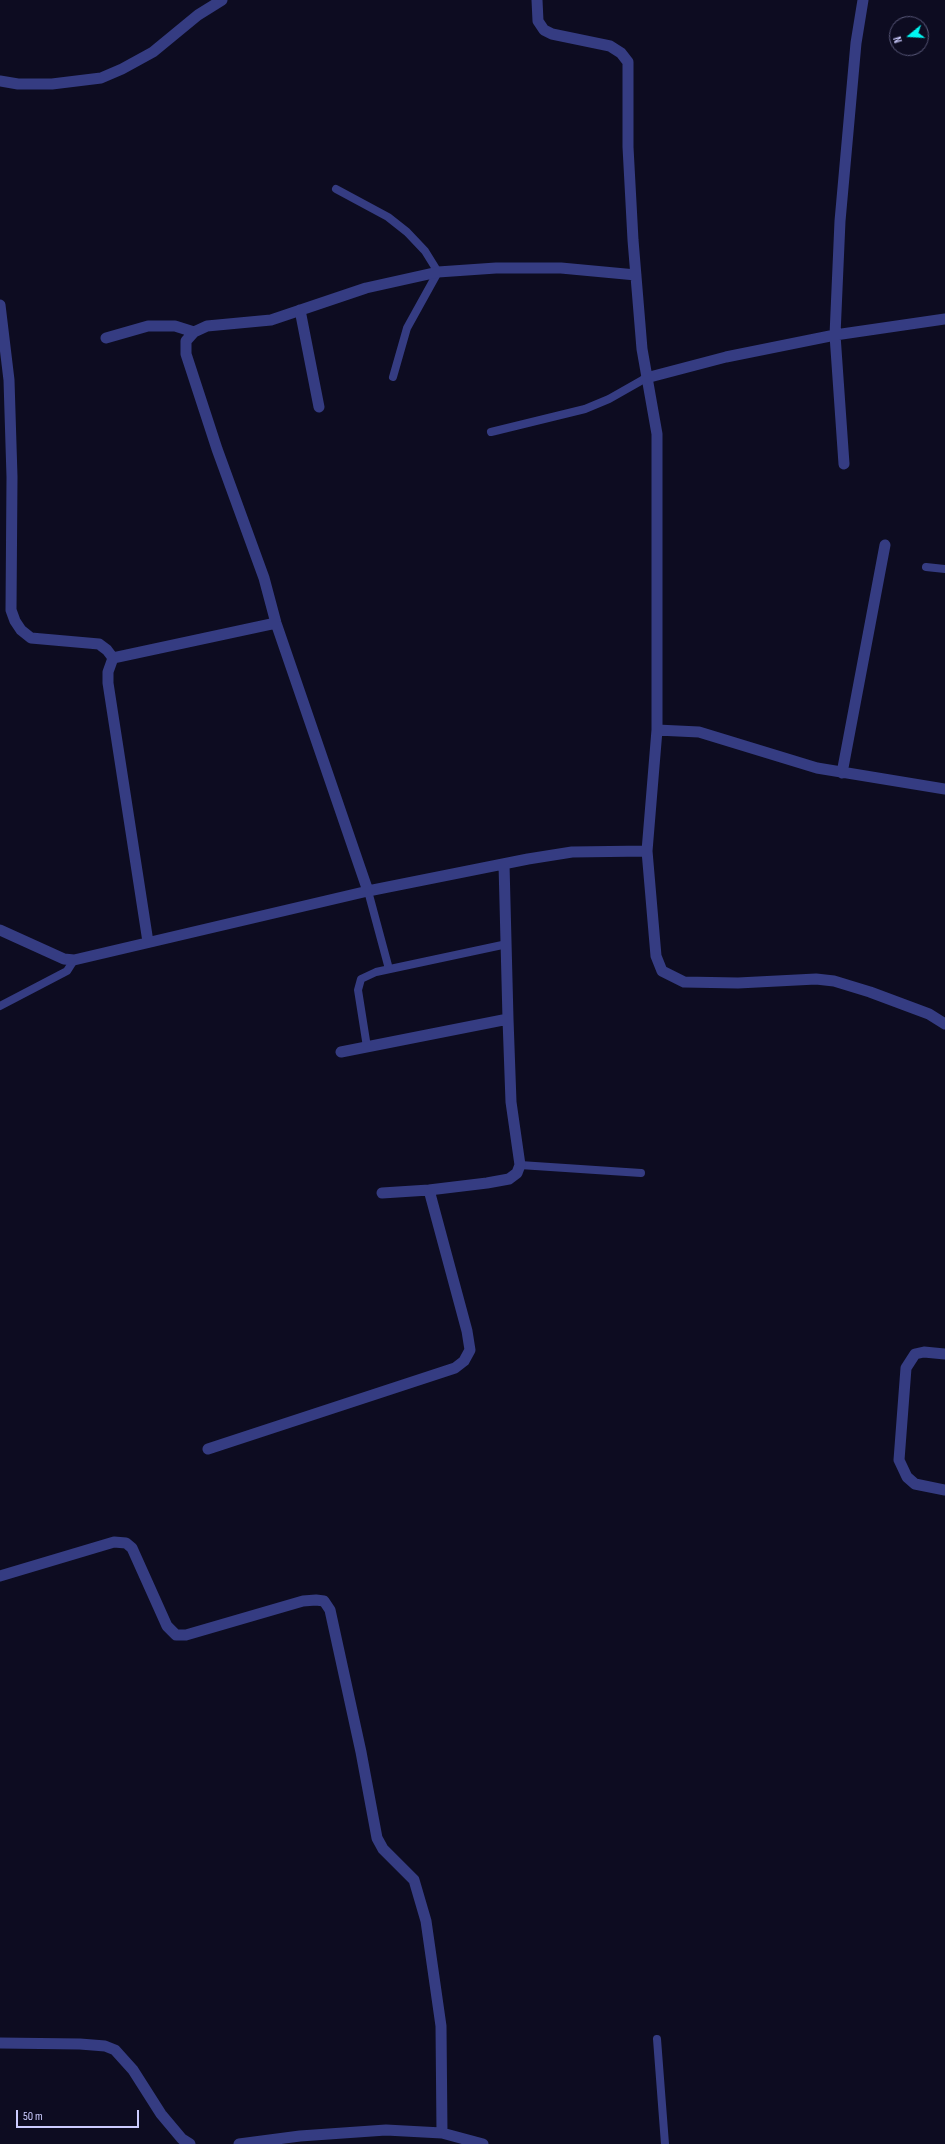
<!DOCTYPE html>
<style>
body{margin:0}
#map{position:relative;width:945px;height:2144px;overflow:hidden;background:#0d0c21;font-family:"Sofia Sans Condensed",sans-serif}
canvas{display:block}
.north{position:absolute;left:889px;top:16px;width:40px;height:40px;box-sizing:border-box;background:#0d0c21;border:1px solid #59597a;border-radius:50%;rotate:252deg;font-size:11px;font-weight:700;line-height:16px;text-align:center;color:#ccf}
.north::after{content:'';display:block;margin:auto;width:14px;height:18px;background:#00f7f2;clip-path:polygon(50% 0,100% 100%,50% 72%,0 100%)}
.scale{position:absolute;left:16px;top:2110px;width:123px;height:18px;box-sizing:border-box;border:2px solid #ccf;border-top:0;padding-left:5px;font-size:12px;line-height:14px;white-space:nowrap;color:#ccf;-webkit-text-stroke:3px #0d0c21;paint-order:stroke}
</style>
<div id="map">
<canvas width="945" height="2144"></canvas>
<div class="north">N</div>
<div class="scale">50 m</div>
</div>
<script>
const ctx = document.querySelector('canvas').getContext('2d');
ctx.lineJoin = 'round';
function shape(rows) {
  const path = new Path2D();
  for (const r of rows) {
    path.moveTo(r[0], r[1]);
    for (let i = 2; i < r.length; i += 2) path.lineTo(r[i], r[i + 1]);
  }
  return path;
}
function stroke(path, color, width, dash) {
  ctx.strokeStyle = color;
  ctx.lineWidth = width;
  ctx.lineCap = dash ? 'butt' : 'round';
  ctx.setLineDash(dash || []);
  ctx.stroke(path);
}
stroke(shape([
 [336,189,388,217,407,232,425,251,438,272,407,328,393,377],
 [491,432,585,409,609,399,646,378],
 [926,567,945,569],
 [368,891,389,969],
 [0,1006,67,971,74,960],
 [367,1047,358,990,361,979,376,972,507,944],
 [520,1165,641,1173],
 [657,2039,665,2144]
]), '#353c82', 8);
stroke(shape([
 [863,0,856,43,840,221,835,335,945,319],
 [0,81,18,84,52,84,101,78,122,69,153,52,198,15,222,0],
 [0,305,9,380,12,477,11,610,15,621,21,630,31,638,99,644,107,650,113,658],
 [300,310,319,407],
 [106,338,148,326,175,326,194,332],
 [646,378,726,357,835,335,844,464],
 [657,730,699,732,817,768,945,789],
 [842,773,885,545],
 [647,851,656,956,662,971,684,982,738,983,816,979,834,981,870,992,929,1014,945,1024],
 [368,891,276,623,264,578,217,449,186,354,186,341,194,332,207,326,271,320,366,288,438,272,496,268,561,268,636,275],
 [0,930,64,959,74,960,368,891,528,859,572,852,647,851,657,730,657,434,642,349,633,240,628,147,628,62,621,53,610,46,552,34,544,30,538,21,537,0],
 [148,942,108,683,108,672,113,658,276,623],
 [341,1052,508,1019],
 [382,1193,429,1190,487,1183,509,1179,517,1173,520,1165,511,1102,508,1019,504,864],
 [945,1354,924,1352,915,1354,906,1368,899,1460,907,1477,915,1484,945,1490],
 [208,1449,455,1368,464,1361,470,1350,467,1331,429,1190],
 [0,1576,114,1542,126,1543,132,1548,167,1626,176,1635,186,1635,303,1601,316,1600,324,1601,330,1610,361,1752,377,1838,383,1849,414,1880,426,1921,441,2026,442,2133],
 [0,2043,80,2044,105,2046,115,2050,133,2070,161,2114,182,2139,190,2144],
 [239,2144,300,2136,386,2130,442,2133,483,2144]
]), '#353c82', 11);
</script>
